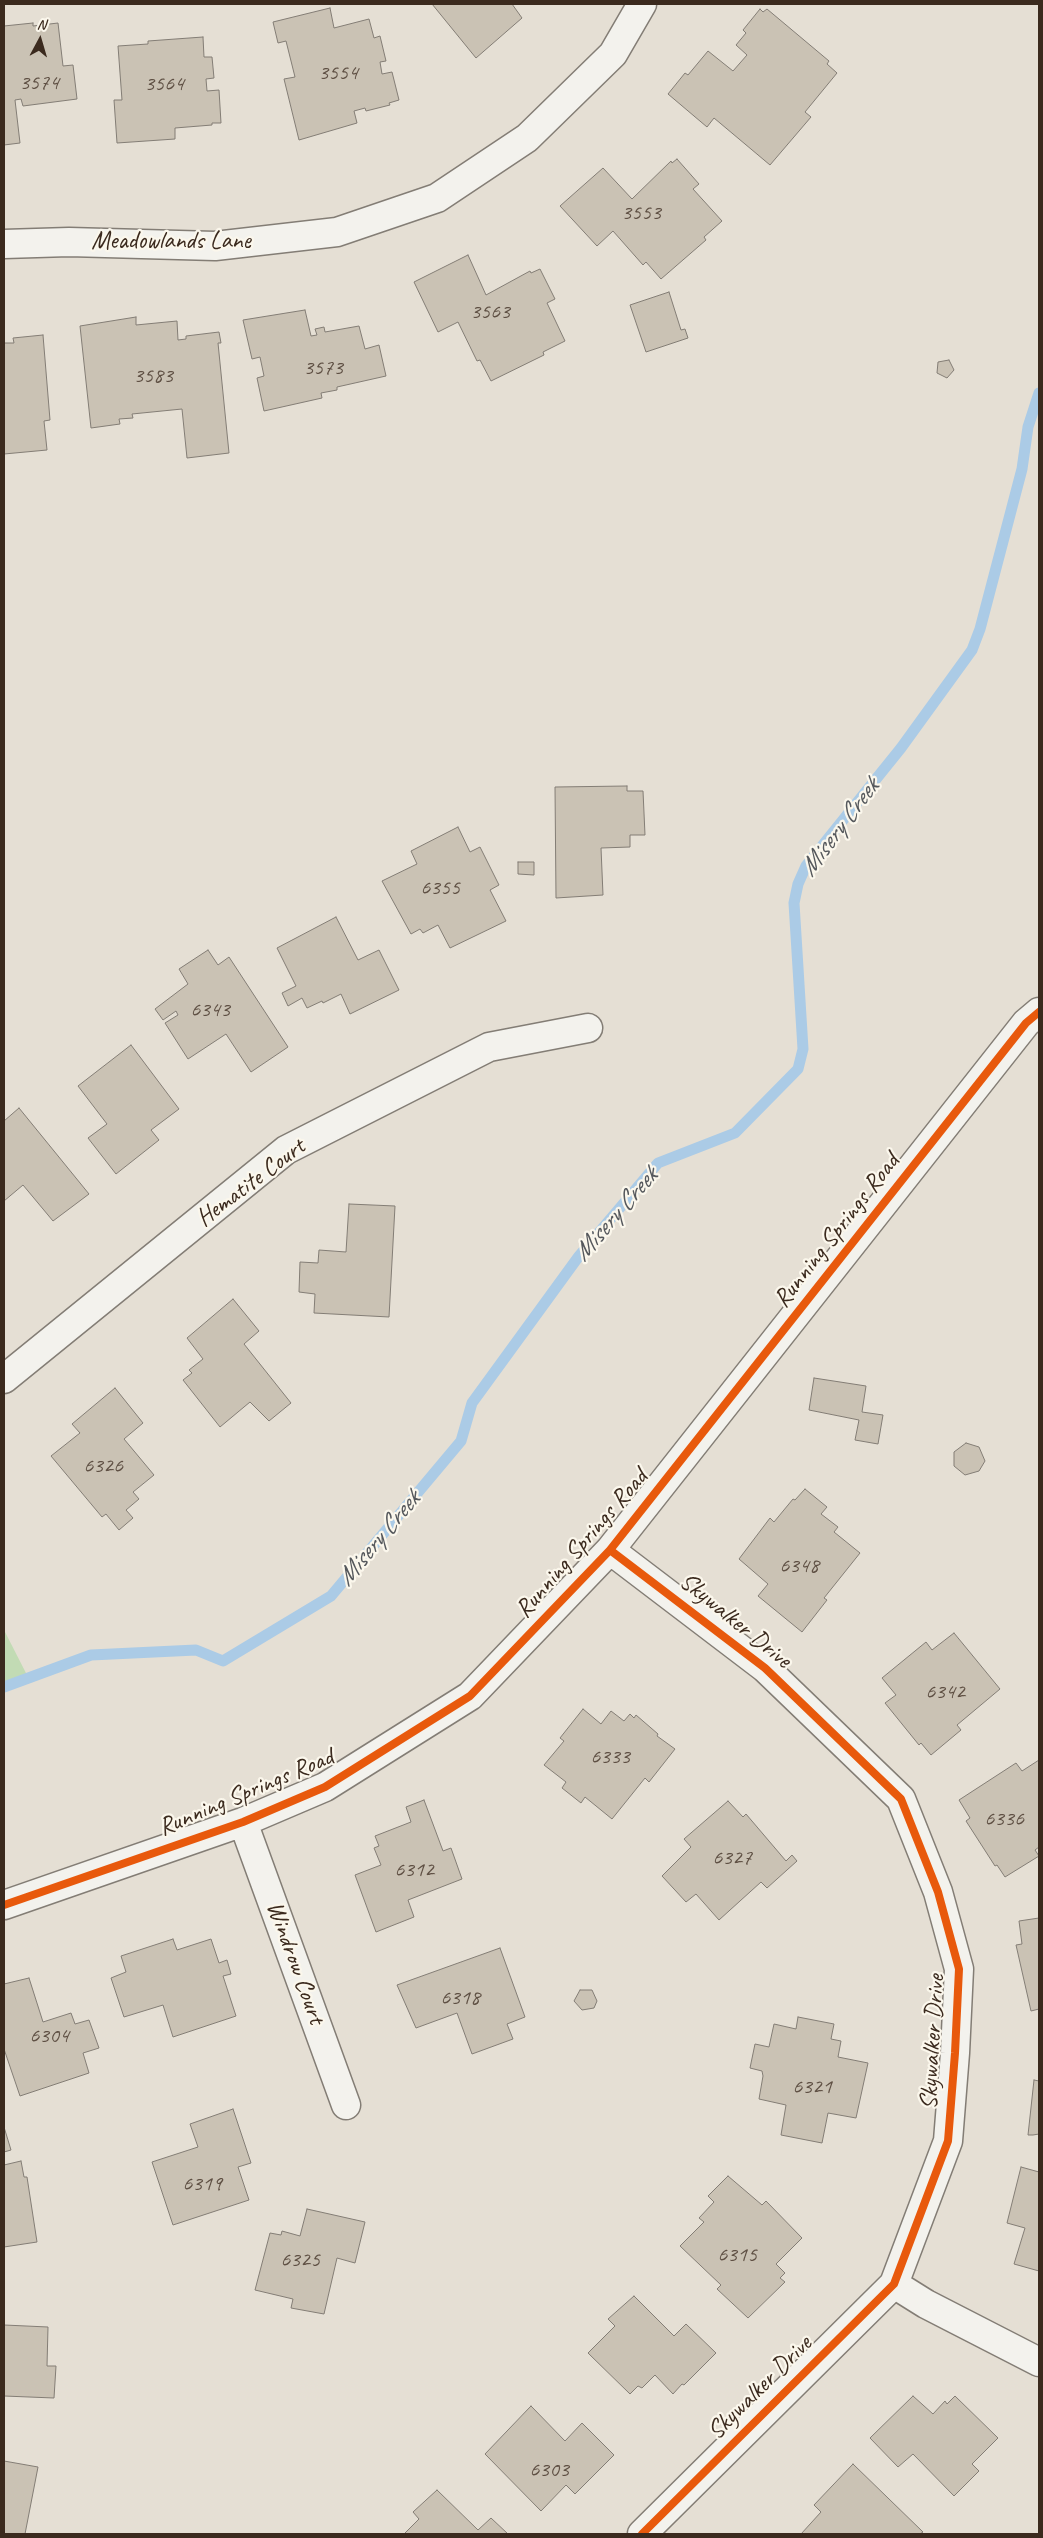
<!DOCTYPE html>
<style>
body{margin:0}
#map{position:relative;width:1043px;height:2538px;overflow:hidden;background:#e5dfd4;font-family:Caveat,sans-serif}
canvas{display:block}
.frame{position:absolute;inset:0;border:5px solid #3b2a1e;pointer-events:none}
.north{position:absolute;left:15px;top:15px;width:50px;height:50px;-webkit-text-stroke:4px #fbf7ec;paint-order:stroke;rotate:6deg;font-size:14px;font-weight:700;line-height:20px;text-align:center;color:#3b2a1e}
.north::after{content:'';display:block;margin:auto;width:18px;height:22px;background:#3b2a1e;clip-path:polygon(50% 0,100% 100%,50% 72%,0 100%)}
</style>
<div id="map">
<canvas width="1043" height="2538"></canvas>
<div class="frame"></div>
<div class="north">N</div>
</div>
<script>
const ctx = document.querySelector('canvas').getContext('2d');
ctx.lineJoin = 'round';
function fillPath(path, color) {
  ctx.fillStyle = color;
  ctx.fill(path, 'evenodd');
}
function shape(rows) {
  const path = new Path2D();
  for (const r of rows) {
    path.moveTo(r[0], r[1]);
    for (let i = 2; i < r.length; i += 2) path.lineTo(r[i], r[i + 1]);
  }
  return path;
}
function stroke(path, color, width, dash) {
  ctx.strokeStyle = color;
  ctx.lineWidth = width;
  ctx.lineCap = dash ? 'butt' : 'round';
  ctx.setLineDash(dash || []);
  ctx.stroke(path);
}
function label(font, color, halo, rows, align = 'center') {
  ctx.font = font + ' Caveat,sans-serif';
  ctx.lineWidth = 4.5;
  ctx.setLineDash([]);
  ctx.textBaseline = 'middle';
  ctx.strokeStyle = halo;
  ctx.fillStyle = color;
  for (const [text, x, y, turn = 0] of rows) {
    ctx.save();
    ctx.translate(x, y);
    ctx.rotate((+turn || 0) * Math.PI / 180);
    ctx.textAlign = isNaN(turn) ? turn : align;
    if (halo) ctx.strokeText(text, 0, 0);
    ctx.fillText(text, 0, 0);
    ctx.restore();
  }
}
fillPath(shape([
 [4,1630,28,1677,4,1687]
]), '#c2dbb4');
stroke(shape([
 [4,1687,91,1655,196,1650,223,1661,331,1596,461,1441,472,1403,579,1256,658,1163,735,1133,798,1069,803,1049,794,903,798,884,806,866,901,748,972,650,980,629,1022,469,1028,427,1039,393]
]), '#abcbe6', 11);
const building = shape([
 [432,4,512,4,522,18,476,58,432,4],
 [330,8,334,28,369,19,374,38,380,36,386,61,380,62,382,74,392,72,399,100,389,103,390,105,366,111,365,108,354,111,357,123,299,140,284,79,295,77,286,41,278,43,273,22,330,8],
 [760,9,763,12,767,9,829,61,827,64,837,73,805,112,811,117,770,165,714,118,707,127,668,94,685,73,688,75,708,51,733,71,747,55,736,45,746,33,743,30,760,9],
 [33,23,33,26,58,23,63,66,73,65,77,99,23,106,21,99,15,100,20,143,4,145,4,26,33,23],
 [203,37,204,57,212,57,214,78,206,79,207,91,219,90,221,123,212,123,212,125,175,128,175,139,117,143,114,100,122,100,118,46,148,44,148,41,203,37],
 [677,159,699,184,693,189,722,221,704,237,706,240,661,279,646,262,643,265,613,231,597,246,560,206,603,168,632,199,671,161,672,163,677,159],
 [468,255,486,295,530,271,531,273,540,269,555,299,547,303,565,341,543,352,544,355,491,381,480,360,477,361,458,322,438,332,414,282,468,255],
 [669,292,681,330,685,329,688,338,646,352,630,305,669,292],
 [305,310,311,336,317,335,315,329,324,327,325,332,359,326,365,349,379,345,386,376,337,387,337,390,321,393,322,398,264,411,257,378,264,376,260,357,252,359,243,320,305,310],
 [136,317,136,325,177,321,178,340,186,339,186,336,219,332,221,343,218,343,229,453,187,458,182,409,132,414,133,418,119,419,120,424,91,428,80,326,136,317],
 [43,335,50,420,44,421,47,450,4,454,4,343,14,343,13,338,43,335],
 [949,360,954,370,947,378,937,373,938,362,949,360],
 [627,786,627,791,643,791,645,835,630,835,630,847,601,848,603,895,556,898,555,787,627,786],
 [458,827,470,852,480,847,499,885,490,890,506,921,450,948,438,925,423,933,420,929,411,934,382,881,417,864,411,851,458,827],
 [518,862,534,862,534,875,518,874,518,862],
 [336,917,358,960,379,950,399,990,350,1014,341,994,323,1003,322,1001,307,1008,302,998,288,1006,282,993,296,986,277,948,336,917],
 [208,950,218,965,229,957,288,1047,251,1072,226,1034,188,1059,165,1023,178,1015,176,1011,163,1020,155,1009,188,984,179,969,208,950],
 [131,1045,179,1109,151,1130,159,1140,116,1174,88,1138,107,1124,78,1086,131,1045],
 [19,1108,89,1194,53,1221,23,1185,4,1201,4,1121,19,1108],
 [349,1204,395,1206,389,1317,314,1313,315,1294,299,1292,300,1262,318,1263,319,1250,346,1252,349,1204],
 [233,1299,259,1331,244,1344,291,1403,269,1421,250,1402,220,1427,183,1380,192,1373,189,1370,203,1359,187,1338,233,1299],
 [814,1378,866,1386,862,1412,883,1415,878,1444,855,1440,859,1420,809,1410,814,1378],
 [115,1388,143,1423,124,1439,154,1475,133,1492,139,1499,126,1510,133,1518,119,1530,106,1514,102,1517,51,1456,80,1433,72,1424,115,1388],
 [966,1443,979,1447,985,1461,979,1471,965,1475,954,1466,954,1452,966,1443],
 [805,1489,827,1507,821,1514,838,1527,834,1532,860,1553,824,1598,827,1600,802,1632,758,1596,768,1584,739,1559,770,1518,774,1522,793,1499,795,1500,805,1489],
 [954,1633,1000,1689,957,1725,961,1730,931,1755,921,1743,919,1745,885,1703,896,1695,882,1678,926,1642,932,1650,954,1633],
 [583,1709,601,1724,611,1711,624,1721,630,1714,634,1718,636,1715,658,1734,657,1736,675,1749,649,1782,645,1778,612,1819,585,1797,581,1803,562,1788,566,1782,544,1765,564,1741,560,1738,583,1709],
 [1039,1760,1039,1847,1035,1850,1039,1856,1005,1877,997,1865,995,1866,966,1821,970,1818,959,1800,1016,1763,1022,1771,1039,1760],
 [424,1800,443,1851,451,1848,462,1879,408,1900,414,1917,376,1932,355,1875,381,1865,374,1848,379,1846,375,1836,411,1822,406,1807,424,1800],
 [728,1801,743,1817,746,1814,786,1861,792,1855,797,1861,767,1888,761,1882,719,1920,696,1894,686,1902,662,1876,691,1847,684,1839,728,1801],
 [1039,1918,1039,2009,1031,2011,1016,1945,1022,1944,1019,1921,1039,1918],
 [173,1939,177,1950,211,1939,219,1963,227,1960,231,1974,223,1976,236,2016,173,2037,163,2005,124,2017,111,1978,126,1972,121,1956,173,1939],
 [500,1948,525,2017,507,2024,513,2039,472,2054,457,2013,416,2028,397,1985,500,1948],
 [29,1978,43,2022,71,2013,75,2024,89,2020,99,2048,83,2053,89,2073,20,2096,4,2049,4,1984,29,1978],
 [580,1990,592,1990,597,2001,594,2008,582,2010,574,2001,580,1990],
 [798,2017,834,2024,831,2039,841,2041,838,2057,868,2063,856,2118,828,2113,822,2143,781,2135,786,2105,759,2099,763,2076,762,2071,750,2068,755,2044,769,2047,774,2024,796,2029,798,2017],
 [1034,2080,1039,2081,1039,2134,1033,2135,1028,2135,1034,2080],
 [233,2109,251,2163,238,2167,249,2200,173,2225,152,2162,198,2147,190,2124,233,2109],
 [4,2127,11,2150,4,2152,4,2127],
 [21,2161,24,2177,27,2177,37,2242,4,2247,4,2165,21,2161],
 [1021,2167,1039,2172,1039,2271,1014,2264,1025,2228,1007,2223,1021,2167],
 [728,2176,762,2205,766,2201,802,2238,776,2264,785,2273,780,2278,785,2282,748,2318,717,2289,721,2285,680,2246,704,2222,699,2218,714,2202,708,2196,728,2176],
 [307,2209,365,2222,355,2263,337,2258,324,2314,291,2308,293,2299,255,2290,270,2233,281,2235,282,2231,300,2236,307,2209],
 [634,2296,674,2336,686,2324,716,2353,684,2385,682,2384,673,2394,655,2375,642,2388,638,2386,630,2394,588,2353,615,2326,608,2319,634,2296],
 [4,2325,48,2327,47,2366,56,2366,54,2398,4,2396,4,2325],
 [913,2396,933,2414,945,2401,947,2404,955,2396,998,2438,972,2464,979,2471,954,2496,913,2454,898,2467,870,2438,913,2396],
 [531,2406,565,2441,582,2423,614,2455,575,2494,566,2485,541,2511,485,2454,531,2406],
 [4,2461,38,2467,25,2534,4,2534,4,2461],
 [853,2464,923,2532,920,2534,801,2534,821,2512,814,2505,853,2464],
 [437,2490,478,2530,491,2518,508,2534,404,2534,419,2519,413,2512,437,2490]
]);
fillPath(building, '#cac2b4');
stroke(building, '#837d75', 1);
const street = shape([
 [4,244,69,242,215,246,337,232,437,198,527,138,613,54,642,4],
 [4,1379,286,1150,489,1047,588,1028],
 [610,1550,765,1668,901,1799,938,1892,959,1969,955,2053,948,2141,894,2284,642,2534],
 [243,1822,346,2105],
 [4,1905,243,1822,325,1787,470,1696,610,1550,1026,1023,1039,1012],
 [894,2284,926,2304,1039,2362]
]);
stroke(street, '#837d75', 31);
stroke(street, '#f3f2ed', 28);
stroke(shape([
 [610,1550,765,1668,901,1799,938,1892,959,1969,955,2053,948,2141,894,2284,642,2534],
 [4,1905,243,1822,325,1787,470,1696,610,1550,1026,1023,1039,1012]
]), '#e8590c', 8);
label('22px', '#5f5044', null, [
 ["3554",338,73],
 ["3574",39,83],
 ["3564",164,84],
 ["3553",641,213],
 ["3563",490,312],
 ["3573",323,368],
 ["3583",153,376],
 ["6355",440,888],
 ["6343",210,1010],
 ["6326",103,1466],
 ["6348",799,1566],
 ["6342",945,1692],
 ["6333",610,1757],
 ["6336",1004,1819],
 ["6327",732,1858],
 ["6312",414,1870],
 ["6318",460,1998],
 ["6304",49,2036],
 ["6321",812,2087],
 ["6319",202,2184],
 ["6315",737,2255],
 ["6325",300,2260],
 ["6303",549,2470]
]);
label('25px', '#3b2a1e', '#fbf7ec', [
 ["Meadowlands Lane",171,241],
 ["Hematite Court",251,1183,-37],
 ["Running Springs Road",837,1231,-52],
 ["Running Springs Road",582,1544,-49],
 ["Skywalker Drive",735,1621,39],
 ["Running Springs Road",246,1793,-23],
 ["Windrow Court",295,1963,70],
 ["Skywalker Drive",933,2042,-87],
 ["Skywalker Drive",760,2388,-45]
]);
label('italic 26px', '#55585c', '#fbf7ec', [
 ["Misery Creek",840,828,-53],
 ["Misery Creek",616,1215,-49],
 ["Misery Creek",379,1539,-50]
]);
</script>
